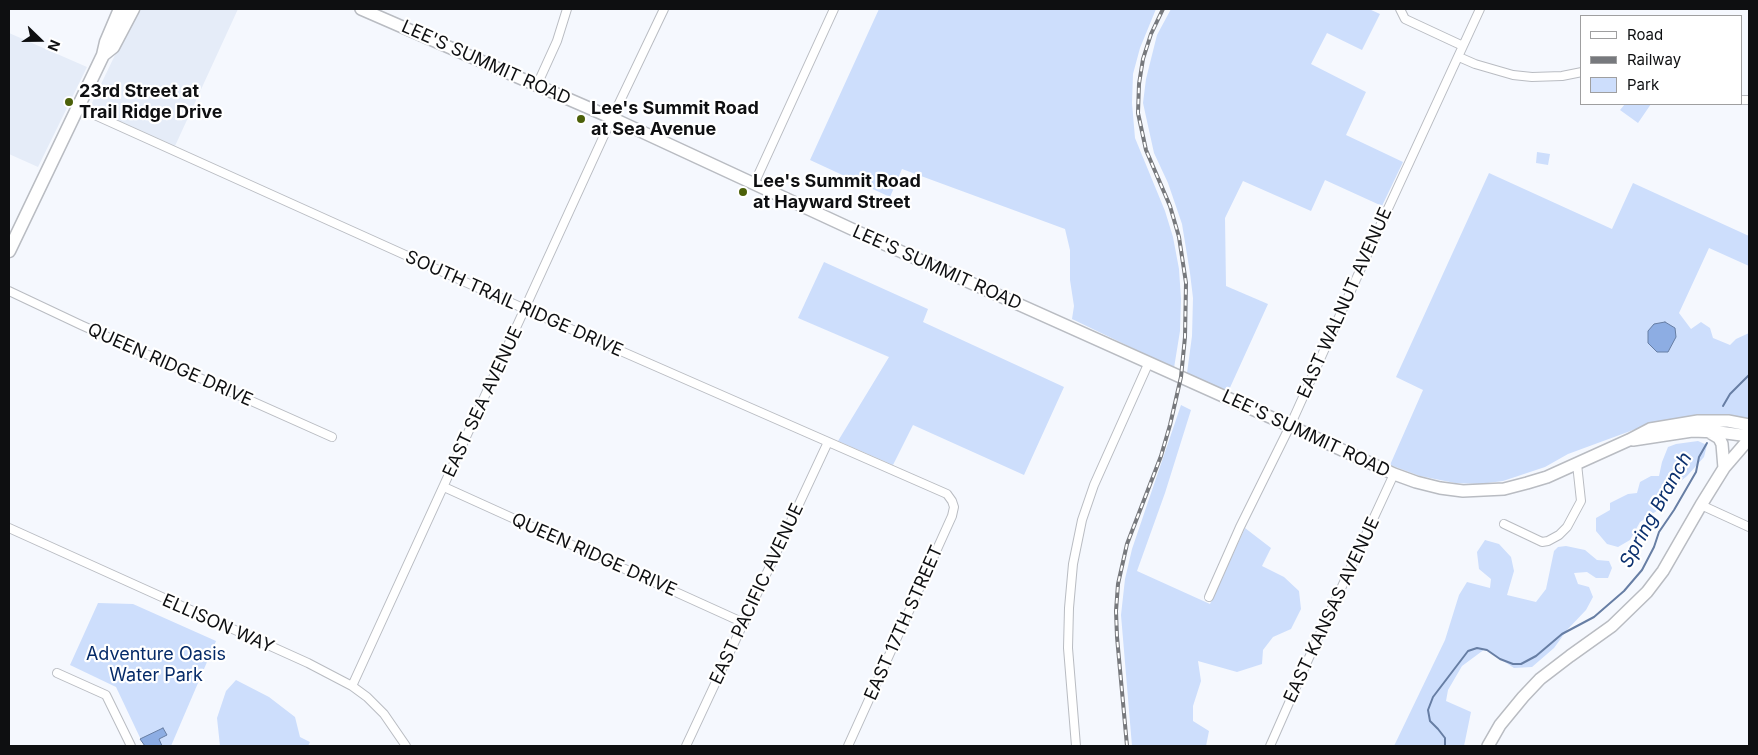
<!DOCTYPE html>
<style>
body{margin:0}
#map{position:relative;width:1758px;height:755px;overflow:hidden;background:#f5f8fe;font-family:Inter,sans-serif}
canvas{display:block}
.frame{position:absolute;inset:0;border:10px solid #0e0f11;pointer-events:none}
.legend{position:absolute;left:1580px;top:15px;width:162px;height:90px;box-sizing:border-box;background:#fff;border:1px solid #9f9fa0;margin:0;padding:6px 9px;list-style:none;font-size:15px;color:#0e0f11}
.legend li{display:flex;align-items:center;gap:10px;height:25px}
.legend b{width:25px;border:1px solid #9f9fa0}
.north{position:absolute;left:15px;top:15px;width:50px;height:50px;-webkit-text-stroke:4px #fff;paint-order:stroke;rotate:112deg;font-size:14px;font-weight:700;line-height:20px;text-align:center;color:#0e0f11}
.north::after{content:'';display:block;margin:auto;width:18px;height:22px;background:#0e0f11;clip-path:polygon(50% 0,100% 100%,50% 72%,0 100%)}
</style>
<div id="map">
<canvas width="1758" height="755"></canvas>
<div class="frame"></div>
<ul class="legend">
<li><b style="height:6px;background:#fff"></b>Road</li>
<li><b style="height:6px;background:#77797d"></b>Railway</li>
<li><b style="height:14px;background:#cddefc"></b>Park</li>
</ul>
<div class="north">N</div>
</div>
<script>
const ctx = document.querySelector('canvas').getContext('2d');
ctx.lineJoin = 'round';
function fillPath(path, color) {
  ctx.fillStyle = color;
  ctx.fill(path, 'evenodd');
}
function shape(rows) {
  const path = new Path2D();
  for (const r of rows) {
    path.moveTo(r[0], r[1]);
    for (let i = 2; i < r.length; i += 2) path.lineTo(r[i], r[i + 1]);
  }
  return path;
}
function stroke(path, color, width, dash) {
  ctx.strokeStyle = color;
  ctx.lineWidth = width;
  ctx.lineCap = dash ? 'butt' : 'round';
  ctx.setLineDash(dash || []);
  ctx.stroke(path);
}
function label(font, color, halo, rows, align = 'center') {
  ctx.font = font + ' Inter,sans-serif';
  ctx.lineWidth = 4.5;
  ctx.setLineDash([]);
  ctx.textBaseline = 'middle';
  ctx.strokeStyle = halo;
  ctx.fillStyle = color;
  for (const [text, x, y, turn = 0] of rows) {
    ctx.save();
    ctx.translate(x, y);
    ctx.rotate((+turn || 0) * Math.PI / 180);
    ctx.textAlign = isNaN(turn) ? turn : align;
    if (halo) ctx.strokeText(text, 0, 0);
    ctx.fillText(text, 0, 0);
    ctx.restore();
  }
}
fillPath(shape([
 [137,9,238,9,175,146,95,110,92,107,92,103],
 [9,33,87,67,38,167,9,154]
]), '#e5ecf8');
fillPath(shape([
 [879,9,1156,9,1140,48,1133,74,1132,103,1135,138,1165,211,1173,237,1179,269,1181,299,1180,331,1174,368,1072,319,1074,306,1070,280,1070,250,1065,229,902,169,890,197,810,160],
 [1171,9,1369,9,1380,14,1362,50,1327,33,1311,64,1366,92,1346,135,1403,162,1382,206,1325,180,1311,211,1243,181,1225,218,1226,286,1268,304,1228,392,1187,373,1192,336,1193,298,1190,273,1182,224,1168,183,1154,153,1143,103,1146,79,1157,35],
 [1625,104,1651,104,1638,123,1620,110],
 [1537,152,1550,154,1548,165,1536,163],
 [1489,173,1612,229,1633,183,1749,236,1749,266,1709,248,1679,313,1691,329,1701,322,1710,328,1713,338,1730,345,1736,339,1749,333,1749,419,1747,420,1731,415,1710,416,1644,426,1568,454,1545,467,1503,481,1480,484,1455,483,1420,476,1390,465,1423,390,1396,377],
 [824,262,928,309,923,322,1064,387,1024,475,913,425,893,465,838,441,889,357,798,318],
 [1181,405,1191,410,1165,493,1137,571,1210,604,1245,528,1271,548,1262,566,1284,577,1299,591,1301,609,1291,629,1273,637,1263,650,1262,664,1237,672,1198,661,1201,681,1193,706,1193,721,1209,731,1206,746,1176,745,1173,746,1132,746,1121,615,1125,579,1132,549],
 [1698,441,1707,445,1704,457,1687,476,1666,493,1658,510,1640,522,1630,540,1618,547,1607,544,1596,531,1596,518,1610,510,1610,503,1628,494,1637,493,1640,482,1651,476,1659,476,1662,462,1668,447,1676,444],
 [1485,540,1499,544,1511,557,1514,571,1507,595,1536,602,1546,589,1554,551,1558,547,1566,546,1585,550,1597,560,1609,561,1612,568,1608,578,1596,578,1587,572,1574,573,1578,584,1589,587,1593,597,1586,610,1567,630,1554,648,1532,667,1514,668,1485,649,1462,666,1448,690,1446,701,1471,712,1464,746,1394,746,1445,640,1459,595,1467,582,1490,588,1491,579,1479,569,1477,552],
 [98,603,133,604,216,641,171,746,144,746,116,687,70,665],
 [236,680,269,697,295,717,300,737,310,742,308,746,220,746,217,718,226,691]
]), '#cddefc');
const water = shape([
 [1665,322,1675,328,1676,337,1668,352,1657,352,1648,343,1648,331,1654,324,1665,322],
 [163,728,167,735,159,739,162,746,145,746,140,739,163,728]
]);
fillPath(water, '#8dade3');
stroke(water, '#677ea4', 1);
stroke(shape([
 [1723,406,1730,394,1749,375],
 [1445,746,1445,738,1438,729,1430,721,1428,710,1433,697,1468,651,1477,648,1487,650,1500,659,1513,664,1521,664,1536,656,1562,634,1594,617,1624,591,1642,570,1654,547,1659,532,1674,510,1696,472,1699,457,1707,443]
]), '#677ea4', 2);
const minor = shape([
 [1400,9,1405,19,1463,46],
 [1459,57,1475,64,1513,75,1532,77,1562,76,1582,72],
 [537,85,557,41,567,9],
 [1742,100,1749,100],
 [77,107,525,309,947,494,952,501,954,507,952,516,848,746],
 [754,184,834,9],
 [9,291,81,325,332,437],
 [444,487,744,623],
 [1701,505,1749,527],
 [1504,524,1542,542,1548,541,1559,535,1567,527,1581,501,1577,464],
 [9,528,308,663,352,686,367,697,384,714,406,746],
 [1209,597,1240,527,1290,426,1380,226,1480,9],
 [57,673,106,695,131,746],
 [352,686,612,118,664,9],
 [686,746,828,442],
 [1076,746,1068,648,1069,608,1073,564,1082,520,1094,485,1149,362],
 [1270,746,1307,662,1394,474]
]);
const secondary = shape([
 [361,9,612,118,884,244,1290,426,1394,474,1416,482,1440,488,1463,491,1504,489,1527,483,1547,477,1629,440,1650,429,1698,421,1728,421,1749,425],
 [1709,432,1719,438,1722,444,1724,468],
 [1633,440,1692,431,1719,432,1749,436],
 [1488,746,1500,725,1523,697,1540,679,1570,656,1612,626,1647,592,1663,571,1701,505,1724,468,1749,439]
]);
const primary = shape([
 [103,55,113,47,133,9],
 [9,251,103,55,106,42,120,9]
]);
stroke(minor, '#b9bcc2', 10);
stroke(secondary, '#b9bcc2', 14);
stroke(primary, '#b9bcc2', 15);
stroke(minor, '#fff', 8);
stroke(secondary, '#fff', 11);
stroke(primary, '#fff', 12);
const rail = shape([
 [1127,746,1117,637,1116,611,1118,584,1127,544,1161,456,1170,425,1181,377,1185,337,1186,283,1179,237,1170,206,1146,150,1138,113,1139,84,1143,59,1151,34,1163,9]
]);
stroke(rail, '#77797d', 4);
stroke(rail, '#fff', 2, [5.5]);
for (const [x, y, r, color] of [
 [69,102,5,"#4b6009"],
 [581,119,5,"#4b6009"],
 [743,192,5,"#4b6009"]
]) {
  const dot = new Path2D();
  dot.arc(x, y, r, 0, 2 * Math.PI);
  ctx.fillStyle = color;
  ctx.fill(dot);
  stroke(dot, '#fff', 2);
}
label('18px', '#0e0f11', '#fff', [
 ["LEE'S SUMMIT ROAD",486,63,24],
 ["LEE'S SUMMIT ROAD",937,268,24],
 ["EAST WALNUT AVENUE",1345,303,-66],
 ["SOUTH TRAIL RIDGE DRIVE",514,304,24],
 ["QUEEN RIDGE DRIVE",170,365,24],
 ["EAST SEA AVENUE",483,402,-65],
 ["LEE'S SUMMIT ROAD",1306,434,25],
 ["QUEEN RIDGE DRIVE",594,555,24],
 ["EAST PACIFIC AVENUE",757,594,-65],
 ["EAST KANSAS AVENUE",1332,610,-65],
 ["EAST 17TH STREET",904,623,-66],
 ["ELLISON WAY",218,624,24]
]);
label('bold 18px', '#0e0f11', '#fff', [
 ["23rd Street at",79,92],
 ["Trail Ridge Drive",79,113],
 ["Lee's Summit Road",591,109],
 ["at Sea Avenue",591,130],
 ["Lee's Summit Road",753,182],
 ["at Hayward Street",753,203]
], 'left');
label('18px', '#052a68', '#fff', [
 ["Adventure Oasis",156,655],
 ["Water Park",156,676]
]);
label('italic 19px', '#0c316f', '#fff', [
 ["Spring Branch",1656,510,-61]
]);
</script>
